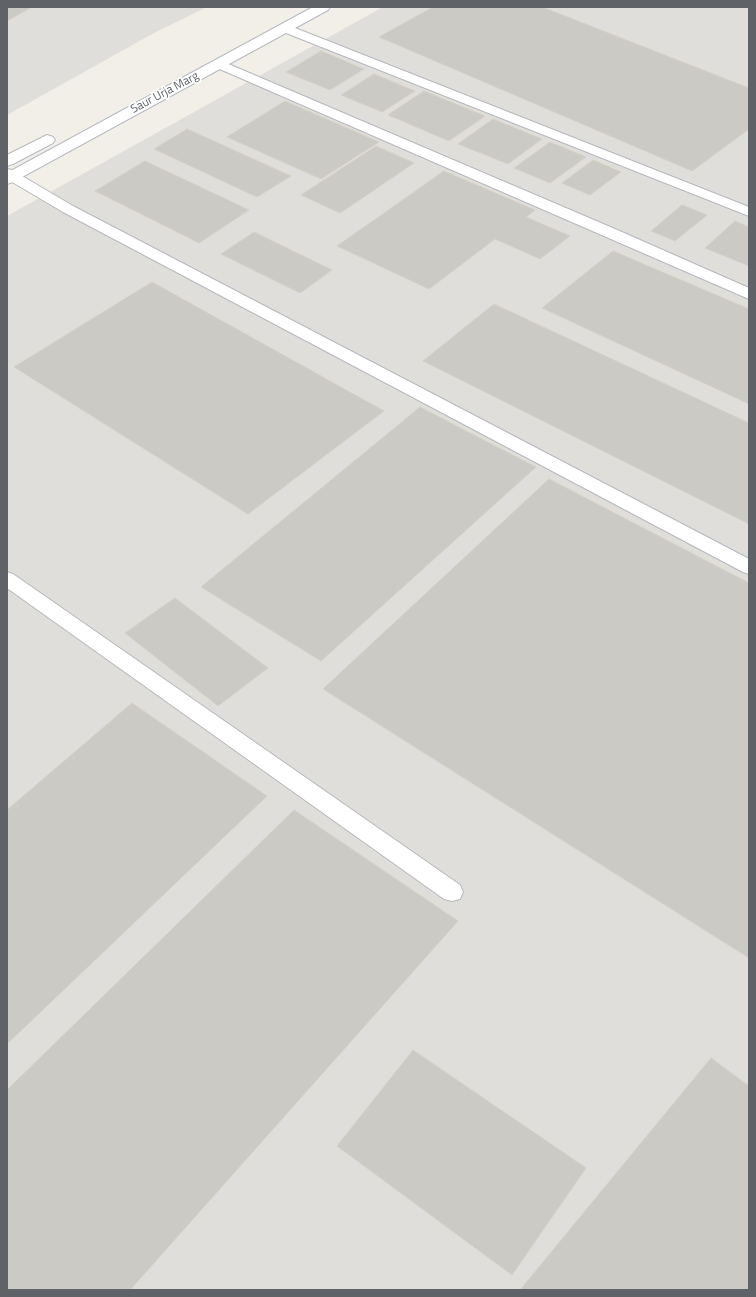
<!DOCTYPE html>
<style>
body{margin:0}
#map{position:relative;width:756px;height:1297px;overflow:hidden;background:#f1efe8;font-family:"Titillium Web",sans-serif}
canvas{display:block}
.frame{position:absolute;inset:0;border:8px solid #5f6368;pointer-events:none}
</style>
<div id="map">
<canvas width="756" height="1297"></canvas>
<div class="frame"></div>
</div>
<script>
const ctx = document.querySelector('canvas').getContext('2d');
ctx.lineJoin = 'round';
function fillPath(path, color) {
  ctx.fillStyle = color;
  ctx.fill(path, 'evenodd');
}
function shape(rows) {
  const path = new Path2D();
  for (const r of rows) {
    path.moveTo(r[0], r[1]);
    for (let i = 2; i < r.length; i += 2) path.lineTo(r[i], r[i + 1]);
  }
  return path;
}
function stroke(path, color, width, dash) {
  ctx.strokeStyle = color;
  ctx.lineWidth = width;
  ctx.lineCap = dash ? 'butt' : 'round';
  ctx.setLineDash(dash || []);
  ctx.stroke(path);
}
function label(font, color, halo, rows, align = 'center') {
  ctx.font = font + ' "Titillium Web",sans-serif';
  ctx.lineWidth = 3.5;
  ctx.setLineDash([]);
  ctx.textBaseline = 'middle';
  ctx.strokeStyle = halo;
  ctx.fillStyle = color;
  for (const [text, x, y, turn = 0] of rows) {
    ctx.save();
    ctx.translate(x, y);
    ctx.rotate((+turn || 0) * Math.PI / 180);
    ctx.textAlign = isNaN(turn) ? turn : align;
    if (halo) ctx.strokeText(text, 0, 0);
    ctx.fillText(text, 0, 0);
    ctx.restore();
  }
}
fillPath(shape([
 [7,7,207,7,154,33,7,115],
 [383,7,749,7,749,1290,7,1290,7,216]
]), '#e0deda');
const building = shape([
 [7,7,26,7,30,8,7,21,7,7],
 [433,7,542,7,749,88,749,129,692,171,379,37,433,7],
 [321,51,364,69,330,90,286,72,321,51],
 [374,74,415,91,382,112,341,95,374,74],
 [424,91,485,116,449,141,388,115,424,91],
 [285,101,379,142,321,179,227,137,285,101],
 [493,119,542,139,508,164,458,144,493,119],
 [187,129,291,176,257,197,154,149,187,129],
 [550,142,586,157,550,183,514,168,550,142],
 [376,146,414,163,340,213,301,195,376,146],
 [593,160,621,172,590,195,562,183,593,160],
 [145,161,249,210,199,243,95,191,145,161],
 [444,171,535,210,526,217,570,236,540,259,495,239,429,289,337,246,444,171],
 [682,205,707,215,675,241,651,231,682,205],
 [735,221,749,227,749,266,705,248,735,221],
 [254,232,332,270,300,293,221,254,254,232],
 [613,251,749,309,749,404,542,308,613,251],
 [152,282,384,411,248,514,14,367,152,282],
 [494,304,749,423,749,524,423,361,494,304],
 [420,407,536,467,321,661,201,587,420,407],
 [549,479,749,583,749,958,323,689,549,479],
 [175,598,268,668,218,706,125,633,175,598],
 [132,703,267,796,7,1044,7,810,132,703],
 [294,810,458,921,130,1290,7,1290,7,1090,294,810],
 [413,1050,586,1168,512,1275,337,1146,413,1050],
 [711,1058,749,1086,749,1290,520,1290,711,1058]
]);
fillPath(building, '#cccac5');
stroke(building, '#d6d1c6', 1);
const lane = shape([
 [285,24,749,207,749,216,281,31,279,28,281,25,285,24],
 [219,60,615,229,749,288,749,299,215,67,213,64,215,61,219,60],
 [7,169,12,170,73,206,749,559,749,574,743,572,63,212,7,179,7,169],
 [7,572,13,574,460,885,463,892,460,899,452,901,444,899,7,588,7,572]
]);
const secondary = shape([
 [313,7,330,7,328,10,13,182,7,184,7,173,313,7],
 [47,135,53,137,55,140,53,143,13,164,7,166,7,155,47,135]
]);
stroke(lane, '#b5b8bc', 2);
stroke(secondary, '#b6babf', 2);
fillPath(lane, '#fff');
fillPath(secondary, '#fff');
label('12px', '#5f6368', '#fff', [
 ["Saur Urja Marg",165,93,-28]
]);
</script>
